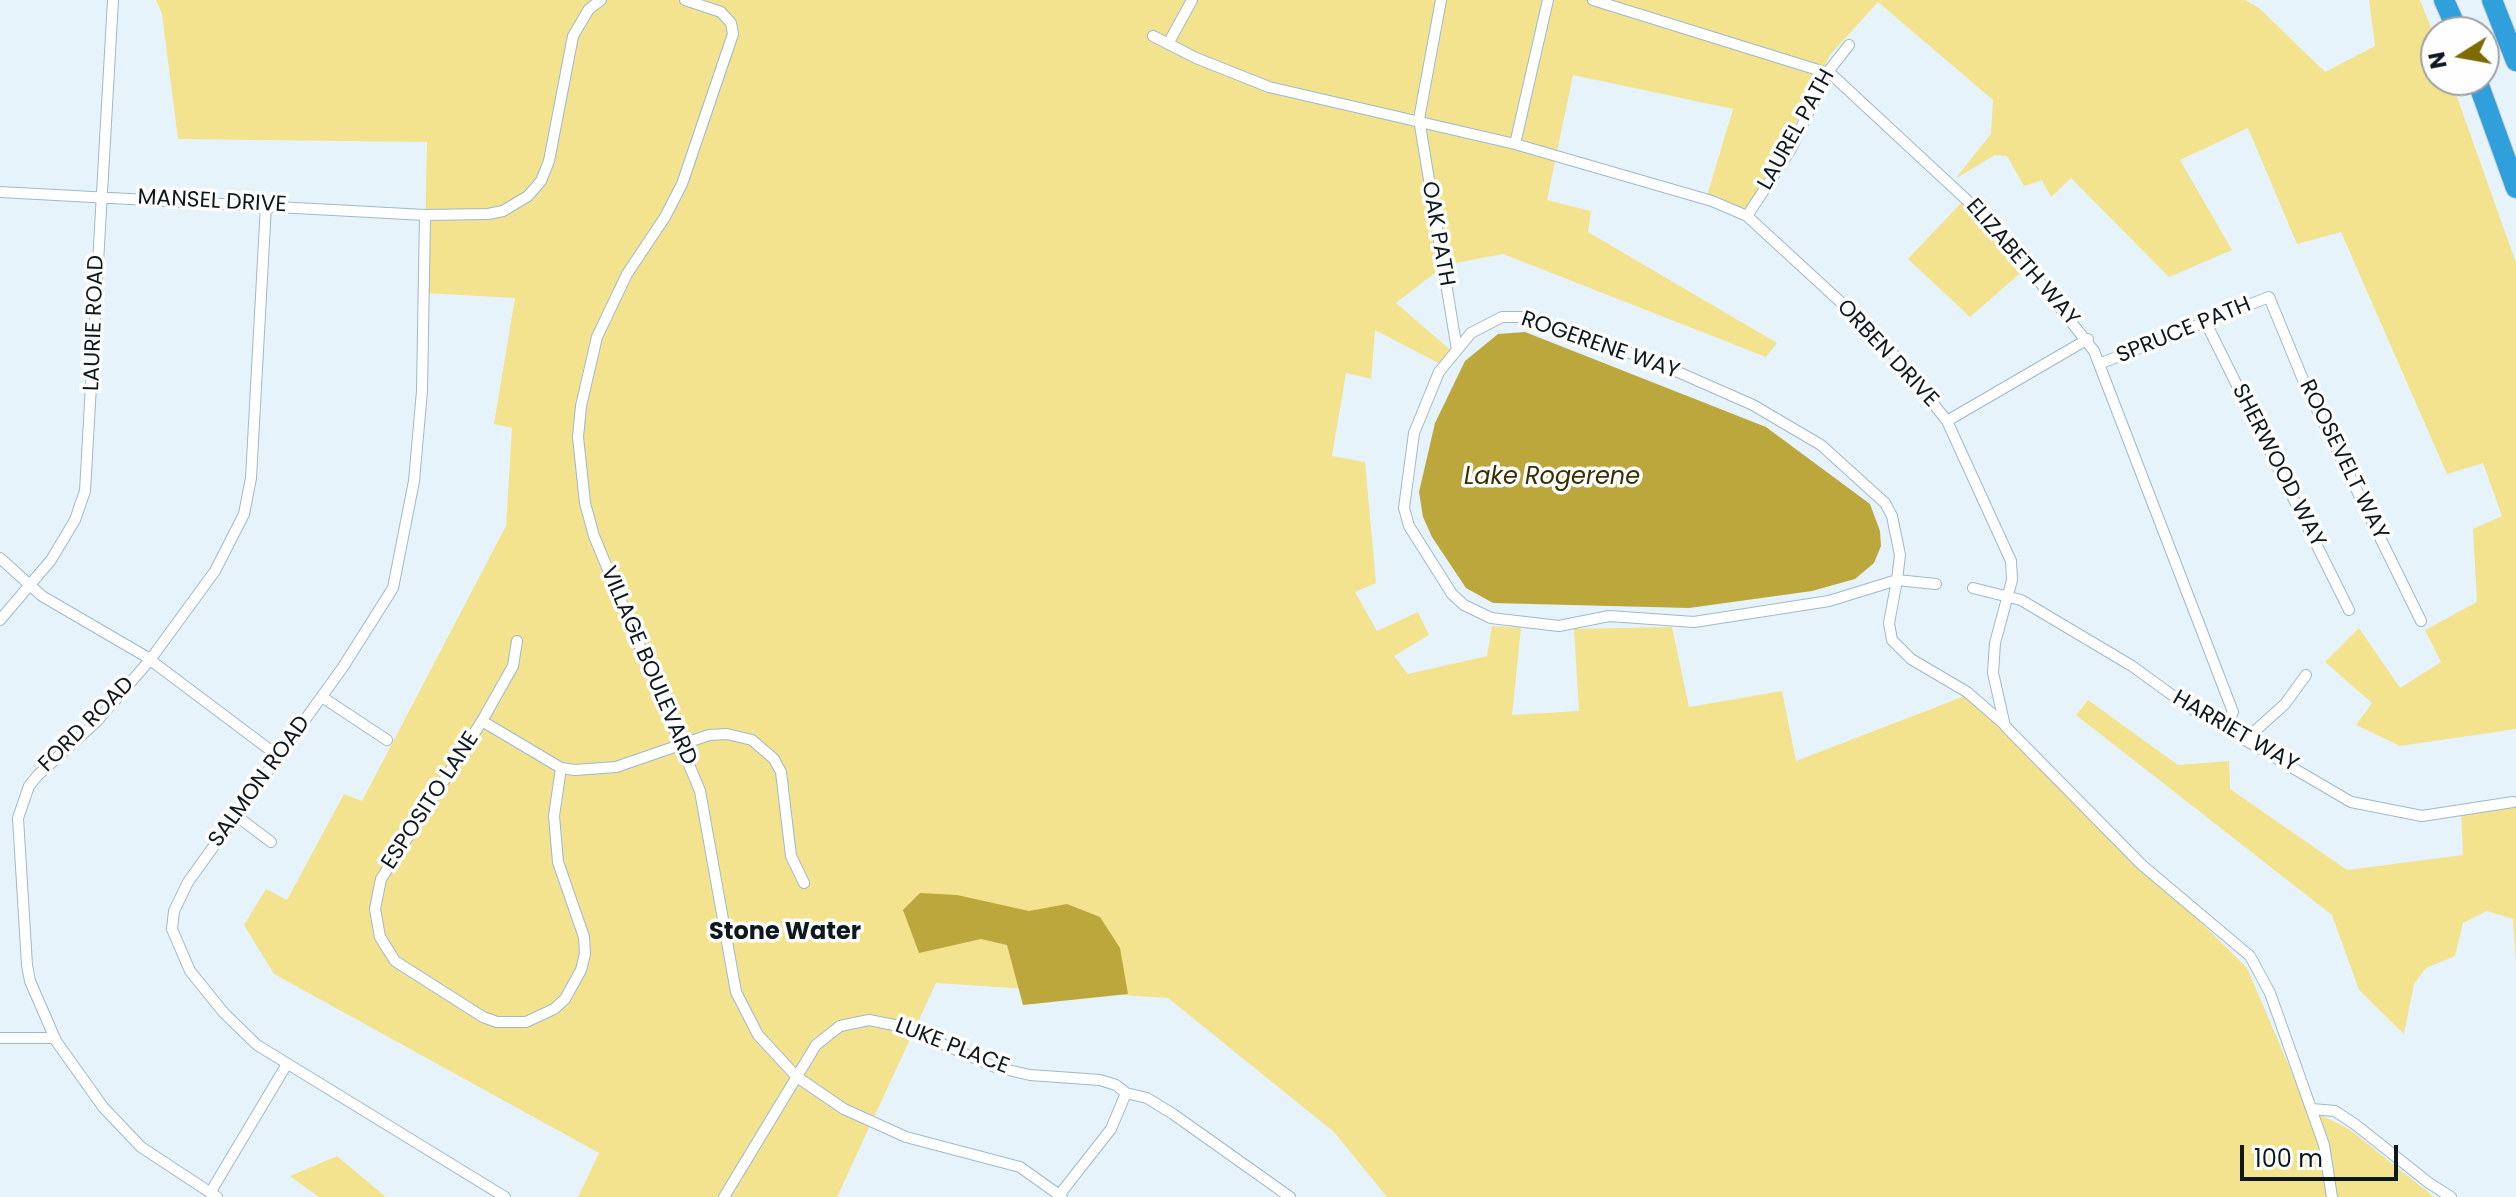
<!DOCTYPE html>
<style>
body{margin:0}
#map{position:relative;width:2516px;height:1197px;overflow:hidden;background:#e7f3fb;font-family:Poppins,sans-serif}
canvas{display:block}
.north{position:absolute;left:2420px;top:16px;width:80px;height:80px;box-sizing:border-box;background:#fefefe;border:2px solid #9ea2a5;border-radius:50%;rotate:259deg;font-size:22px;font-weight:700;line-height:32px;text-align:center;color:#0e181f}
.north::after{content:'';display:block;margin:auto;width:28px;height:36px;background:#7d6c06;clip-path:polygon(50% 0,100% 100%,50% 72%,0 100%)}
.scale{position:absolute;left:2240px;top:1145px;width:158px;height:36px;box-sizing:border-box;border:4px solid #0e181f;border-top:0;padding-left:10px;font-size:24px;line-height:28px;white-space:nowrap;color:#0e181f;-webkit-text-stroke:6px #fefefe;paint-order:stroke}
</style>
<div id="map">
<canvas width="2516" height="1197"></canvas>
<div class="north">N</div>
<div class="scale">100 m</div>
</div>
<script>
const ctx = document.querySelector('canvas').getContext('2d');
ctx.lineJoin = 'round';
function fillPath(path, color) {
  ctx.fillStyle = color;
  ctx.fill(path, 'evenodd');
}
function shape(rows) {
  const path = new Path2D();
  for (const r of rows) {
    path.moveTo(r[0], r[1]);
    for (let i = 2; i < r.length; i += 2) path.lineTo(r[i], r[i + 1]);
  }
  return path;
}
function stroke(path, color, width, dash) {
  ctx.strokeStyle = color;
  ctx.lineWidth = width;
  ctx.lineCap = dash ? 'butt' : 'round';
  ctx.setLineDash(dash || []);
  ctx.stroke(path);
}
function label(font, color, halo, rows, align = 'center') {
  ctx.font = font + ' Poppins,sans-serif';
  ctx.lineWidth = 7;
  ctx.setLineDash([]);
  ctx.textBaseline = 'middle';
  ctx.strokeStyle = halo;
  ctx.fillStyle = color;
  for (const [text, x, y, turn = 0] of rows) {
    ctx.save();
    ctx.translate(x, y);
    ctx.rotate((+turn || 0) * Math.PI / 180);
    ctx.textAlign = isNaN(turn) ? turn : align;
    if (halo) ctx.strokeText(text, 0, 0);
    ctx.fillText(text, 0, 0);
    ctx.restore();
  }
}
fillPath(shape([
 [156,0,2245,0,2259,8,2325,72,2375,46,2369,0,2420,0,2436,40,2436,80,2451,80,2516,263,2516,729,2400,746,2356,725,2372,703,2325,662,2359,628,2400,688,2441,662,2425,630,2477,602,2473,529,2502,516,2483,463,2447,474,2341,232,2297,244,2248,128,2180,160,2232,250,2169,277,2071,178,2051,197,2042,180,2024,186,2007,156,1995,155,1955,179,1991,134,1993,100,1878,2,1830,55,1784,147,1748,209,1707,196,1733,109,1573,75,1547,200,1591,211,1588,232,1777,343,1766,357,1503,254,1445,265,1396,303,1454,353,1444,366,1375,330,1371,379,1346,373,1332,456,1365,462,1376,583,1355,592,1377,631,1418,612,1429,635,1394,656,1408,674,1487,656,1492,626,1521,628,1512,715,1579,711,1574,629,1672,627,1689,707,1782,691,1796,761,1970,694,2247,968,2307,1108,2349,1129,2434,1197,1387,1197,1334,1132,1168,998,936,983,837,1197,578,1197,599,1153,274,974,244,925,266,889,287,900,344,794,362,801,506,526,512,428,494,424,515,298,424,293,427,142,178,139,162,14],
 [1963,201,2026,268,1970,317,1908,259],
 [2088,700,2178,765,2229,761,2230,789,2347,870,2463,855,2461,807,2516,799,2516,964,2513,919,2487,911,2463,923,2455,956,2426,968,2414,984,2404,1034,2359,990,2332,915,2076,715],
 [337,1156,386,1197,319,1197,290,1176]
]), '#f3e38e');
fillPath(shape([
 [1525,332,1766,427,1870,504,1880,531,1881,546,1874,563,1855,579,1812,591,1689,608,1493,603,1466,588,1432,537,1423,517,1419,492,1435,423,1465,361,1498,334],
 [920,893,957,895,1029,911,1067,904,1100,917,1120,948,1128,994,1023,1005,1007,945,981,939,919,953,903,910]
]), '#bca73d');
const minor = shape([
 [685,0,721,12,731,23,733,34,682,184,665,217,627,274,597,337,581,406,578,437,585,503,594,536,700,791,736,992,758,1035,797,1077,844,1109,906,1137,1020,1167,1062,1197],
 [1441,0,1419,119,1457,350],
 [1593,0,1831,74,1998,229,2094,351,2233,712,2225,728],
 [1153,36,1196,58,1269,87,1515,144,1712,201,1747,216,1846,307,1896,357,1947,421,2011,561,2012,580,1995,643,1993,673,2005,726,2142,865,2250,956,2270,993,2324,1145,2332,1197],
 [1168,44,1192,0],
 [1515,144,1548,0],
 [0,192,425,215,488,214,503,211,528,196,541,181,549,161,573,36,589,9,601,0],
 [425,215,422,391,414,481,393,588,343,667,188,882,174,911,172,929,190,971,224,1013,257,1045,505,1197],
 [1747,216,1791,149,1827,73,1849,45],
 [2206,323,2349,610],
 [2099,364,2269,297,2306,387,2421,621],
 [1947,421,2088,339],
 [0,558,42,596,145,656,278,756],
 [1936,584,1897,580,1829,601,1694,622,1609,616,1559,626,1491,618,1464,605,1452,594,1409,526,1404,508,1414,433,1439,372,1471,333,1502,317,1522,317,1548,324,1653,361,1753,405,1821,445,1885,503,1892,516,1900,555,1897,580,1889,623,1892,640,1911,659,1967,692,2004,724],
 [1973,588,2021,600,2132,666,2187,706,2351,802,2422,816,2513,802],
 [0,620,51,560,75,520,85,491,113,0],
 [517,641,513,666,482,721,381,879,375,909,380,937,395,961,483,1017,497,1022,526,1022,554,1009,565,999,581,970,585,954,584,937,558,862,554,816,561,768],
 [322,697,387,740],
 [482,721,561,768,575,770,616,767,709,735,727,734,752,740,774,759,781,772,791,856,804,883],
 [2246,739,2285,704,2306,675],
 [234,814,271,842],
 [0,1038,55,1038],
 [2312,1109,2335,1111,2356,1125,2429,1183,2451,1197],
 [210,1193,287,1064],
 [1060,1194,1111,1129,1126,1093],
 [217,1197,141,1147,103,1107,56,1041,30,981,27,965,18,818,29,786,38,775,96,722,150,660,215,571,244,514,251,478,266,205],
 [724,1197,816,1045,840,1026,869,1020,904,1027,995,1067,1030,1075,1100,1080,1116,1085,1126,1093,1147,1098,1173,1114,1290,1197]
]);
const motorway = shape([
 [2444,0,2458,32],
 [2492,0,2516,61],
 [2477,80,2516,188]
]);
stroke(minor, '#9db9cc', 12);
stroke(motorway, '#cfd1d2', 22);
stroke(minor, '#fff', 10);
stroke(motorway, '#2fa0dc', 20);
label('22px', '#0e181f', '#fefefe', [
 ["LAUREL PATH",1797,130,-61],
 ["MANSEL DRIVE",212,202,3],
 ["OAK PATH",1437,234,80],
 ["ELIZABETH WAY",2022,263,49],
 ["LAURIE ROAD",95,323,-88],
 ["SPRUCE PATH",2184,331,-22],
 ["ROGERENE WAY",1600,346,19],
 ["ORBEN DRIVE",1887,354,47],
 ["ROOSEVELT WAY",2343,460,64],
 ["SHERWOOD WAY",2278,466,63],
 ["VILLAGE BOULEVARD",648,666,67],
 ["FORD ROAD",87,725,-45],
 ["HARRIET WAY",2235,732,30],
 ["SALMON ROAD",260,782,-54],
 ["ESPOSITO LANE",431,801,-57],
 ["LUKE PLACE",952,1047,21]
]);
label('italic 24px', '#372f00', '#fefefe', [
 ["Lake Rogerene",1552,478]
]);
label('bold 24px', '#0e181f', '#fefefe', [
 ["Stone Water",785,933]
]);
</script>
